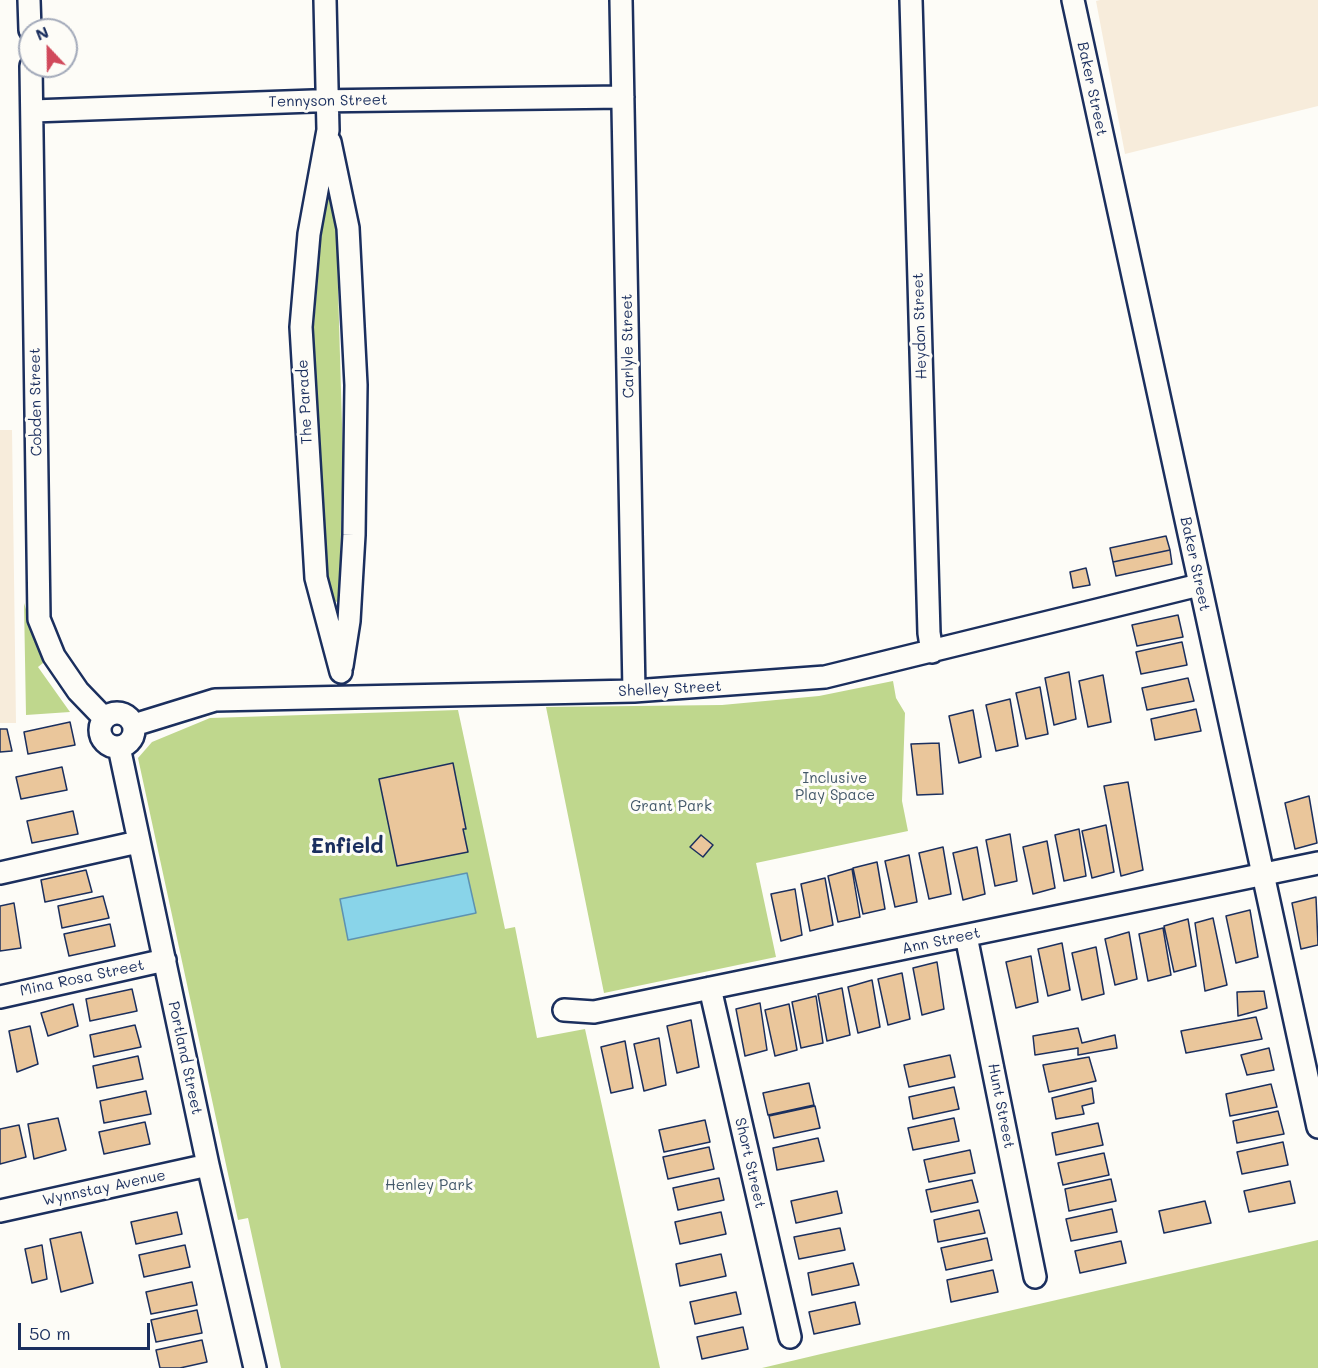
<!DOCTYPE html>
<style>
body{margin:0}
#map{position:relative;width:1318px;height:1368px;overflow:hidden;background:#fdfcf7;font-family:Mali,sans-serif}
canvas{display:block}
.north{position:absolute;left:18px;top:18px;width:60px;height:60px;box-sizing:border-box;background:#fdfcf7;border:2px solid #a3aaba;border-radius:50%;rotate:338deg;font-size:16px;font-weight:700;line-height:24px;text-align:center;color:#1b2f5e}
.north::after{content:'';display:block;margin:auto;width:21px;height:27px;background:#d1495b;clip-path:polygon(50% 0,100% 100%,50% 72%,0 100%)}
.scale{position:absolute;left:18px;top:1323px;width:132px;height:27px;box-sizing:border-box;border:3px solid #1b2f5e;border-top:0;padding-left:8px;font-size:18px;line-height:21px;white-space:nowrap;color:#1b2f5e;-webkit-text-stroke:4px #fdfcf7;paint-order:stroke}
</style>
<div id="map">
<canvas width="1318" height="1368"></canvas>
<div class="north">N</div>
<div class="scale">50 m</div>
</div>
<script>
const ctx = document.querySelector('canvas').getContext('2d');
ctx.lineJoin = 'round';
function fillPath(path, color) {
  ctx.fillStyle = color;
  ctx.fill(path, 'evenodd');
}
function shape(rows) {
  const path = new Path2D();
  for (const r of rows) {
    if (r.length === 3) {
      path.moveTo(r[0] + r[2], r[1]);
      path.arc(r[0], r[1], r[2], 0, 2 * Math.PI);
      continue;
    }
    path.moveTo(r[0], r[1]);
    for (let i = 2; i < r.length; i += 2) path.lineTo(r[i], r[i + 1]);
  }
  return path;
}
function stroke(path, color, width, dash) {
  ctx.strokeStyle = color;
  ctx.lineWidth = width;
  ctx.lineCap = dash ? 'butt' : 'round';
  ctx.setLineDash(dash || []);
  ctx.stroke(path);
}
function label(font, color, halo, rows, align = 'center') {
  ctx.font = font + ' Mali,sans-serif';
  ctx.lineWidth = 6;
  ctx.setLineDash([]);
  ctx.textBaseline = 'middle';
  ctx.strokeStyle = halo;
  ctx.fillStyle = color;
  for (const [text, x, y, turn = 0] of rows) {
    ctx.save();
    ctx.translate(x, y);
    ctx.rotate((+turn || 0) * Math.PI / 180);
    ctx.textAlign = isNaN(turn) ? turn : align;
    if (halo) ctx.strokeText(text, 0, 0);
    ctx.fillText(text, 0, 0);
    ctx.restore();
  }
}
fillPath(shape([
 [1100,0,1318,0,1318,106,1125,154,1096,1],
 [0,430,12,430,16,723,0,723]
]), '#f7ecdb');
fillPath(shape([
 [326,179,330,185,336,220,343,459,339,603,327,597,312,349],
 [24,603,43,663,38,667,70,712,26,715],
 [893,681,896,698,905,713,902,801,908,831,756,863,776,957,604,993,546,707,722,705,819,696],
 [458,710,505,929,515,927,537,1038,585,1029,660,1368,281,1368,248,1218,238,1220,138,758,152,742,210,718],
 [1318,1240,1318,1368,762,1368,821,1354]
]), '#bfd78d');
const water = shape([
 [467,873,476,913,348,940,340,899,467,873]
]);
fillPath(water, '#89d4e9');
stroke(water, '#5d92b1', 1.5);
const building = shape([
 [1166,536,1170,550,1113,562,1110,548,1166,536],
 [1170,550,1172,564,1116,576,1113,562,1170,550],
 [1086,568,1090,585,1073,588,1070,572,1086,568],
 [1178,615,1183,637,1137,646,1132,625,1178,615],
 [1182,642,1187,665,1141,674,1136,652,1182,642],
 [1069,672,1076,719,1054,725,1045,678,1069,672],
 [1103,675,1111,722,1088,727,1079,681,1103,675],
 [1188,678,1194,701,1147,710,1142,688,1188,678],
 [1040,687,1048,734,1026,739,1016,693,1040,687],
 [1010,699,1018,746,996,751,986,705,1010,699],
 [1196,709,1201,731,1155,740,1151,719,1196,709],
 [973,710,981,757,959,763,949,716,973,710],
 [70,722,75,745,28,754,24,732,70,722],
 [0,729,7,729,12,751,0,752,0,729],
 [939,743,943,794,917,795,911,744,939,743],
 [453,763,466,829,463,829,468,852,397,866,379,779,453,763],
 [62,767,67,790,21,799,16,777,62,767],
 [1128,782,1143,870,1121,876,1104,786,1128,782],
 [1309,796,1317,843,1295,849,1285,803,1309,796],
 [73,811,78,834,32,843,27,821,73,811],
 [1106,825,1114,872,1092,878,1082,831,1106,825],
 [1079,829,1086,876,1064,881,1055,835,1079,829],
 [1010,834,1017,881,995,886,986,840,1010,834],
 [701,835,713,845,703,857,690,847,701,835],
 [1047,841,1055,888,1033,894,1023,847,1047,841],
 [943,847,951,894,929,899,919,853,943,847],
 [977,847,985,894,963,900,953,853,977,847],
 [909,855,917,902,895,907,885,861,909,855],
 [877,862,885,909,863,914,853,868,877,862],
 [852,869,860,917,838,922,828,876,852,869],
 [86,870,92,892,45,902,41,880,86,870],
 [825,878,833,925,810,931,801,884,825,878],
 [795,889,802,935,781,941,771,894,795,889],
 [103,896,109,918,62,928,58,906,103,896],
 [1316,897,1318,945,1301,949,1292,903,1316,897],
 [14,903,21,948,0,951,0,906,14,903],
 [1250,910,1258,957,1236,963,1226,916,1250,910],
 [1213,918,1227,985,1205,991,1195,923,1213,918],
 [1188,919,1196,966,1174,972,1164,926,1188,919],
 [110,924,115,946,69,956,64,934,110,924],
 [1163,928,1171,975,1148,981,1139,934,1163,928],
 [1129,932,1137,979,1115,985,1105,939,1129,932],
 [1062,943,1070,990,1048,996,1038,949,1062,943],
 [1096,947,1104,994,1082,1000,1072,953,1096,947],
 [1031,956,1038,1002,1016,1008,1006,962,1031,956],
 [937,962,944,1009,922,1015,913,968,937,962],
 [902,973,910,1019,888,1025,878,979,902,973],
 [872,980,880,1027,858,1033,848,987,872,980],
 [842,988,850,1035,827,1041,818,994,842,988],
 [132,989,137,1011,90,1021,86,999,132,989],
 [1264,991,1267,1008,1238,1016,1237,992,1264,991],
 [816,996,823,1043,801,1048,792,1002,816,996],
 [760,1003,767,1050,745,1056,736,1009,760,1003],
 [73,1004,78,1026,48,1036,41,1013,73,1004],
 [789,1004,797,1050,775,1056,765,1010,789,1004],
 [1256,1017,1262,1039,1186,1053,1181,1031,1256,1017],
 [691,1020,699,1067,677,1073,667,1026,691,1020],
 [135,1025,141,1047,94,1057,90,1035,135,1025],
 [30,1026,38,1064,17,1072,9,1031,30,1026],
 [1078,1028,1082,1043,1115,1035,1117,1048,1078,1055,1078,1048,1035,1055,1033,1036,1078,1028],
 [659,1038,666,1085,644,1091,634,1044,659,1038],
 [625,1041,633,1088,611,1093,601,1047,625,1041],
 [1269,1048,1274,1070,1247,1075,1241,1055,1269,1048],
 [950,1055,955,1077,909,1087,904,1065,950,1055],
 [138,1056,143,1079,97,1088,93,1066,138,1056],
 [1089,1057,1096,1081,1049,1092,1043,1065,1089,1057],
 [809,1083,814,1105,768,1115,763,1093,809,1083],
 [1271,1084,1277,1107,1230,1116,1226,1094,1271,1084],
 [954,1087,959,1109,913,1119,909,1097,954,1087],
 [1092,1088,1094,1103,1082,1106,1084,1114,1056,1119,1052,1098,1092,1088],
 [146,1091,151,1114,104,1123,100,1101,146,1091],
 [815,1106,820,1128,774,1138,769,1116,815,1106],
 [1278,1111,1284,1134,1237,1143,1233,1121,1278,1111],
 [58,1118,66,1150,34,1159,28,1124,58,1118],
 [954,1118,959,1141,913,1150,908,1128,954,1118],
 [705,1120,710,1142,664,1152,659,1130,705,1120],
 [145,1122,150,1144,104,1154,99,1132,145,1122],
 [1098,1123,1103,1145,1056,1155,1052,1133,1098,1123],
 [19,1125,26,1157,0,1164,0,1129,19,1125],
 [818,1138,824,1161,777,1170,773,1148,818,1138],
 [1283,1142,1288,1165,1242,1174,1237,1152,1283,1142],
 [709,1147,714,1169,668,1179,663,1157,709,1147],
 [970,1150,975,1173,929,1182,924,1160,970,1150],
 [1104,1153,1109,1175,1063,1185,1058,1163,1104,1153],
 [719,1178,724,1200,678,1210,673,1188,719,1178],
 [1111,1179,1116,1201,1069,1211,1065,1189,1111,1179],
 [972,1180,978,1202,931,1212,926,1190,972,1180],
 [1290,1181,1295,1203,1249,1212,1244,1191,1290,1181],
 [837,1191,842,1213,796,1223,791,1201,837,1191],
 [1205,1201,1211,1223,1164,1233,1159,1211,1205,1201],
 [1112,1209,1117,1232,1071,1241,1066,1219,1112,1209],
 [979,1210,985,1233,938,1242,934,1220,979,1210],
 [177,1212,182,1234,136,1244,131,1222,177,1212],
 [721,1212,726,1234,680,1244,675,1222,721,1212],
 [840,1228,845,1250,799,1259,794,1237,840,1228],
 [81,1232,93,1283,61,1292,50,1239,81,1232],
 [987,1238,992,1260,946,1270,941,1248,987,1238],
 [1121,1241,1126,1263,1080,1273,1075,1251,1121,1241],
 [42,1245,47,1279,32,1283,25,1249,42,1245],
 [185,1245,190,1267,144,1277,139,1255,185,1245],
 [721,1254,726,1276,680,1286,676,1264,721,1254],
 [853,1263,859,1285,812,1295,808,1273,853,1263],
 [993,1270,998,1292,951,1302,947,1280,993,1270],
 [192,1282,197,1305,151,1314,146,1292,192,1282],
 [736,1292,741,1314,695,1324,690,1302,736,1292],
 [855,1302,860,1324,814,1334,809,1312,855,1302],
 [197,1310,202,1333,156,1342,151,1320,197,1310],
 [743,1327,748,1349,702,1359,697,1337,743,1327],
 [202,1340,207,1362,180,1368,160,1368,156,1350,202,1340]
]);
fillPath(building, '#eac69b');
stroke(building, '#1b2f5e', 1.5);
const minor = shape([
 [29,0,30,30],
 [325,0,328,130,309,234,301,327,316,578,341,672],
 [621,0,634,691],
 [911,0,929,633,932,652],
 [1073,0,1318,1127],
 [31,66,39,619,54,656,78,691,104,718],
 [33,111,313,101,623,97],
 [330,142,348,228,356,385,354,535,349,621,342,666],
 [117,730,17],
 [134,725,215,700,634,691,825,677,1199,585],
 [119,747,208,1165,255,1368],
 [0,873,138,842],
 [966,936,1035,1277],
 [710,988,790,1337],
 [0,997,165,960],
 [564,1010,594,1012,1318,863],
 [0,1211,208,1165]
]);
stroke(minor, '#1b2f5e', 26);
stroke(minor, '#fdfcf7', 21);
label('15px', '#1b2f5e', '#fdfcf7', [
 ["Baker Street",1092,89,78],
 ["Tennyson Street",328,101,-1],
 ["Heydon Street",920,326,-92],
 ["Carlyle Street",628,346,-91],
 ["Cobden Street",36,402,-91],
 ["The Parade",305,402,-93],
 ["Baker Street",1195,564,78],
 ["Shelley Street",670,689,-3],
 ["Ann Street",941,941,-12],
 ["Mina Rosa Street",82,978,-12],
 ["Portland Street",185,1058,78],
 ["Hunt Street",1001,1106,79],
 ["Short Street",750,1163,77],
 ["Wynnstay Avenue",104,1188,-12]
]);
label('15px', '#44596a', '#fdfcf7', [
 ["Inclusive",835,778],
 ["Play Space",835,795],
 ["Grant Park",671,806],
 ["Henley Park",429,1185]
]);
label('bold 21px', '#1b2f5e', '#fdfcf7', [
 ["Enfield",347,847]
]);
</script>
